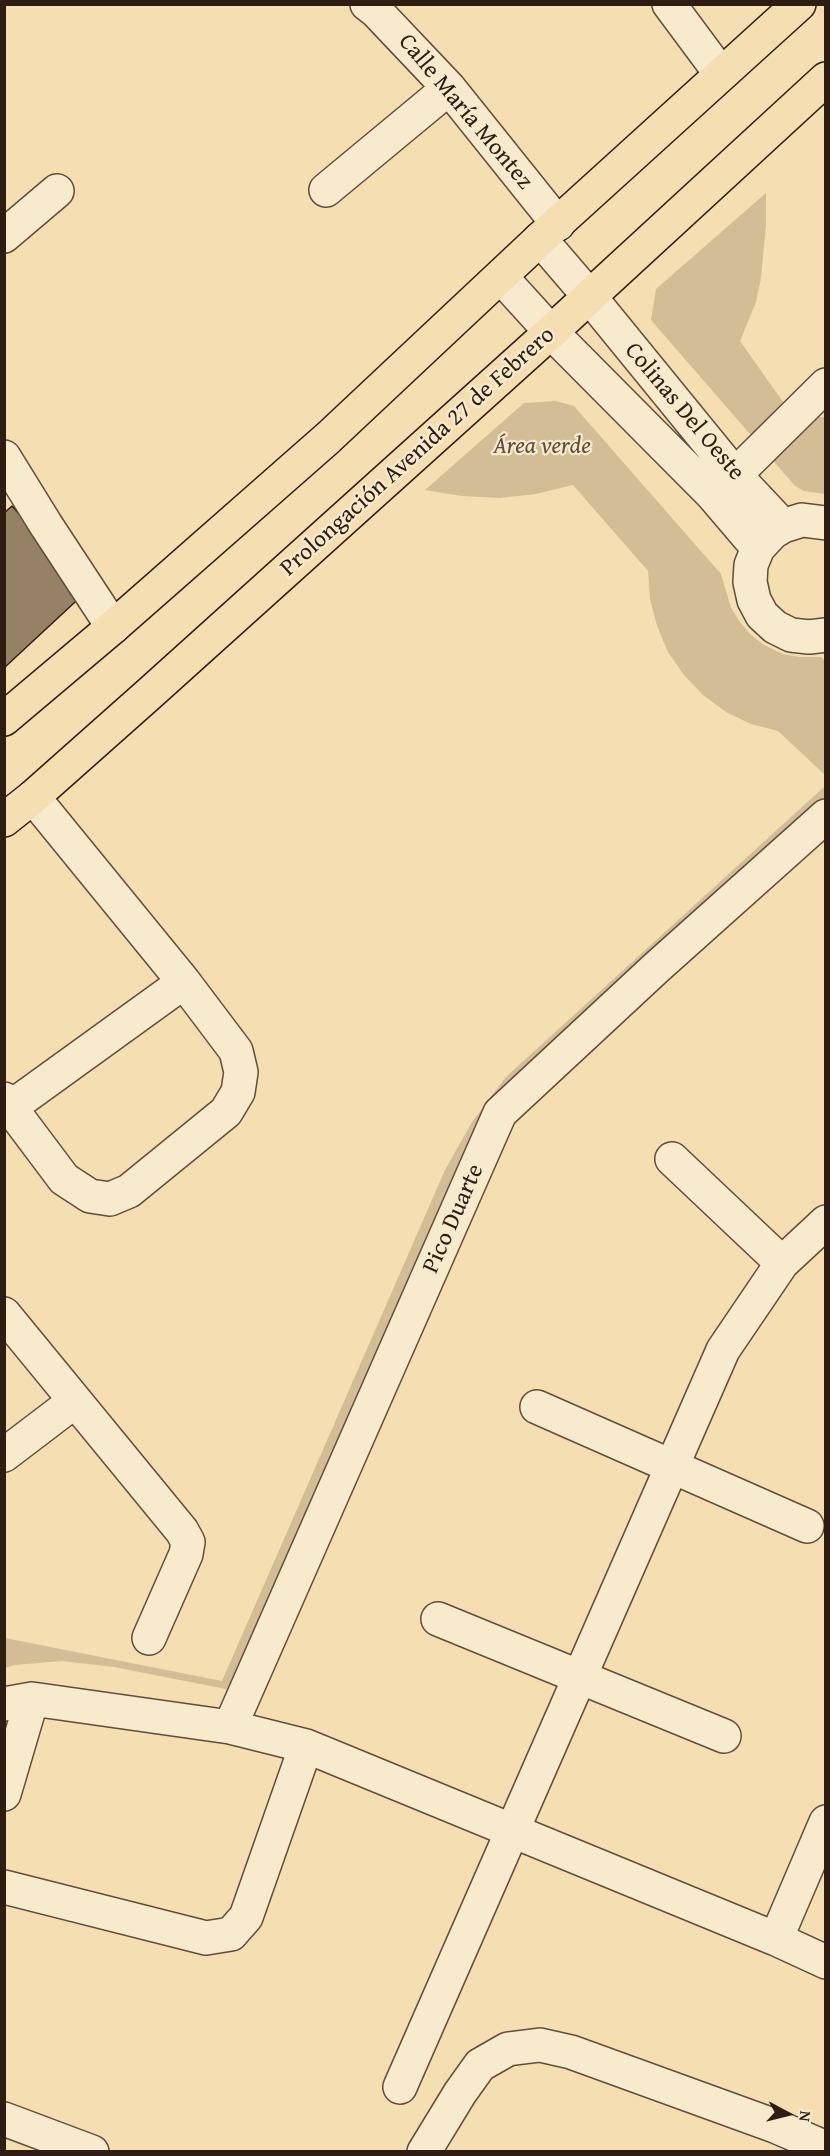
<!DOCTYPE html>
<meta charset="utf-8">
<style>
body{margin:0}
#map{position:relative;width:830px;height:2156px;overflow:hidden;background:#f5deb2;font-family:"Gentium Book Plus",serif}
canvas{display:block}
.frame{position:absolute;inset:0;border:6px solid #2f1d13;pointer-events:none}
.north{position:absolute;left:758px;top:2084px;width:60px;height:60px;-webkit-text-stroke:4px #f8eacd;paint-order:stroke;rotate:97deg;font-size:16px;font-weight:700;line-height:24px;text-align:center;color:#2f1d13}
.north::after{content:'';display:block;margin:auto;width:21px;height:27px;background:#2f1d13;clip-path:polygon(50% 0,100% 100%,50% 72%,0 100%)}
</style>
<div id="map">
<canvas width="830" height="2156"></canvas>
<div class="frame"></div>
<div class="north">N</div>
</div>
<script>
const ctx = document.querySelector('canvas').getContext('2d');
ctx.lineJoin = 'round';
function fillPath(path, color) {
  ctx.fillStyle = color;
  ctx.fill(path, 'evenodd');
}
function shape(rows) {
  const path = new Path2D();
  for (const r of rows) {
    path.moveTo(r[0], r[1]);
    for (let i = 2; i < r.length; i += 2) path.lineTo(r[i], r[i + 1]);
  }
  return path;
}
function stroke(path, color, width, dash) {
  ctx.strokeStyle = color;
  ctx.lineWidth = width;
  ctx.lineCap = dash ? 'butt' : 'round';
  ctx.setLineDash(dash || []);
  ctx.stroke(path);
}
function label(font, color, halo, rows, align = 'center') {
  ctx.font = font + ' "Gentium Book Plus",serif';
  ctx.lineWidth = 4.5;
  ctx.setLineDash([]);
  ctx.textBaseline = 'middle';
  ctx.strokeStyle = halo;
  ctx.fillStyle = color;
  for (const [text, x, y, turn = 0] of rows) {
    ctx.save();
    ctx.translate(x, y);
    ctx.rotate((+turn || 0) * Math.PI / 180);
    ctx.textAlign = isNaN(turn) ? turn : align;
    if (halo) ctx.strokeText(text, 0, 0);
    ctx.fillText(text, 0, 0);
    ctx.restore();
  }
}
fillPath(shape([
 [766,193,766,225,761,278,756,302,740,341,793,416,825,417,825,494,804,491,795,486,651,320,656,289],
 [556,401,574,406,721,574,731,608,740,622,751,635,764,645,783,654,800,657,821,657,825,661,825,775,778,731,751,724,726,712,703,695,684,675,668,652,657,626,650,599,648,571,573,485,536,494,499,498,462,496,425,490,524,403],
 [825,786,825,805,535,1070,236,1691,114,1667,62,1661,15,1665,5,1668,5,1638,222,1681,445,1170,472,1122,505,1078,518,1066]
]), '#d3bd97');
const building = shape([
 [12,506,88,590,4,668,4,513,12,506]
]);
fillPath(building, '#968166');
stroke(building, '#2f1d13', 1.5);
const minor = shape([
 [367,4,376,11,449,88,558,224],
 [669,4,721,74],
 [326,190,449,88],
 [4,236,57,191],
 [540,239,589,296,735,475,783,526],
 [501,277,551,332,712,494,758,548],
 [4,457,46,525,113,627],
 [718,489,735,475,826,385],
 [826,523,802,520,783,526,773,532,758,548,751,565,750,582,754,600,762,615,775,627,791,635,809,637,826,635],
 [4,1099,64,1179,90,1196,110,1199,129,1191,226,1112,238,1092,241,1072,236,1051,184,982,33,797],
 [11,1107,184,982],
 [672,1159,782,1263],
 [4,1314,182,1531,188,1542,186,1554,149,1638],
 [537,1407,807,1526],
 [4,1455,75,1401],
 [438,1619,724,1736],
 [4,1704,32,1699,230,1727,306,1746,776,1939,826,1962],
 [230,1727,500,1113,656,968,826,816],
 [4,1794,32,1699],
 [4,1887,206,1938,231,1934,246,1917,306,1746],
 [776,1939,826,1822],
 [400,2087,723,1350,782,1263,826,1222],
 [4,2119,92,2152],
 [424,2152,460,2093,480,2065,508,2049,540,2045,571,2052,775,2126,826,2148]
]);
const major = shape([
 [4,719,113,627,328,438,540,239,799,4],
 [4,820,33,797,149,694,551,332,826,79]
]);
stroke(minor, '#604d3b', 36);
stroke(major, '#2f1d13', 36);
stroke(minor, '#f8eacd', 33);
stroke(major, '#f5deb2', 33);
label('24px', '#2f1d13', '#f8eacd', [
 ["Calle María Montez",465,112,50],
 ["Colinas Del Oeste",684,412,50],
 ["Prolongación Avenida 27 de Febrero",418,452,-42],
 ["Pico Duarte",454,1219,-66]
]);
label('italic 24px', '#604d3b', '#f8eacd', [
 ["Área verde",542,447]
]);
</script>
